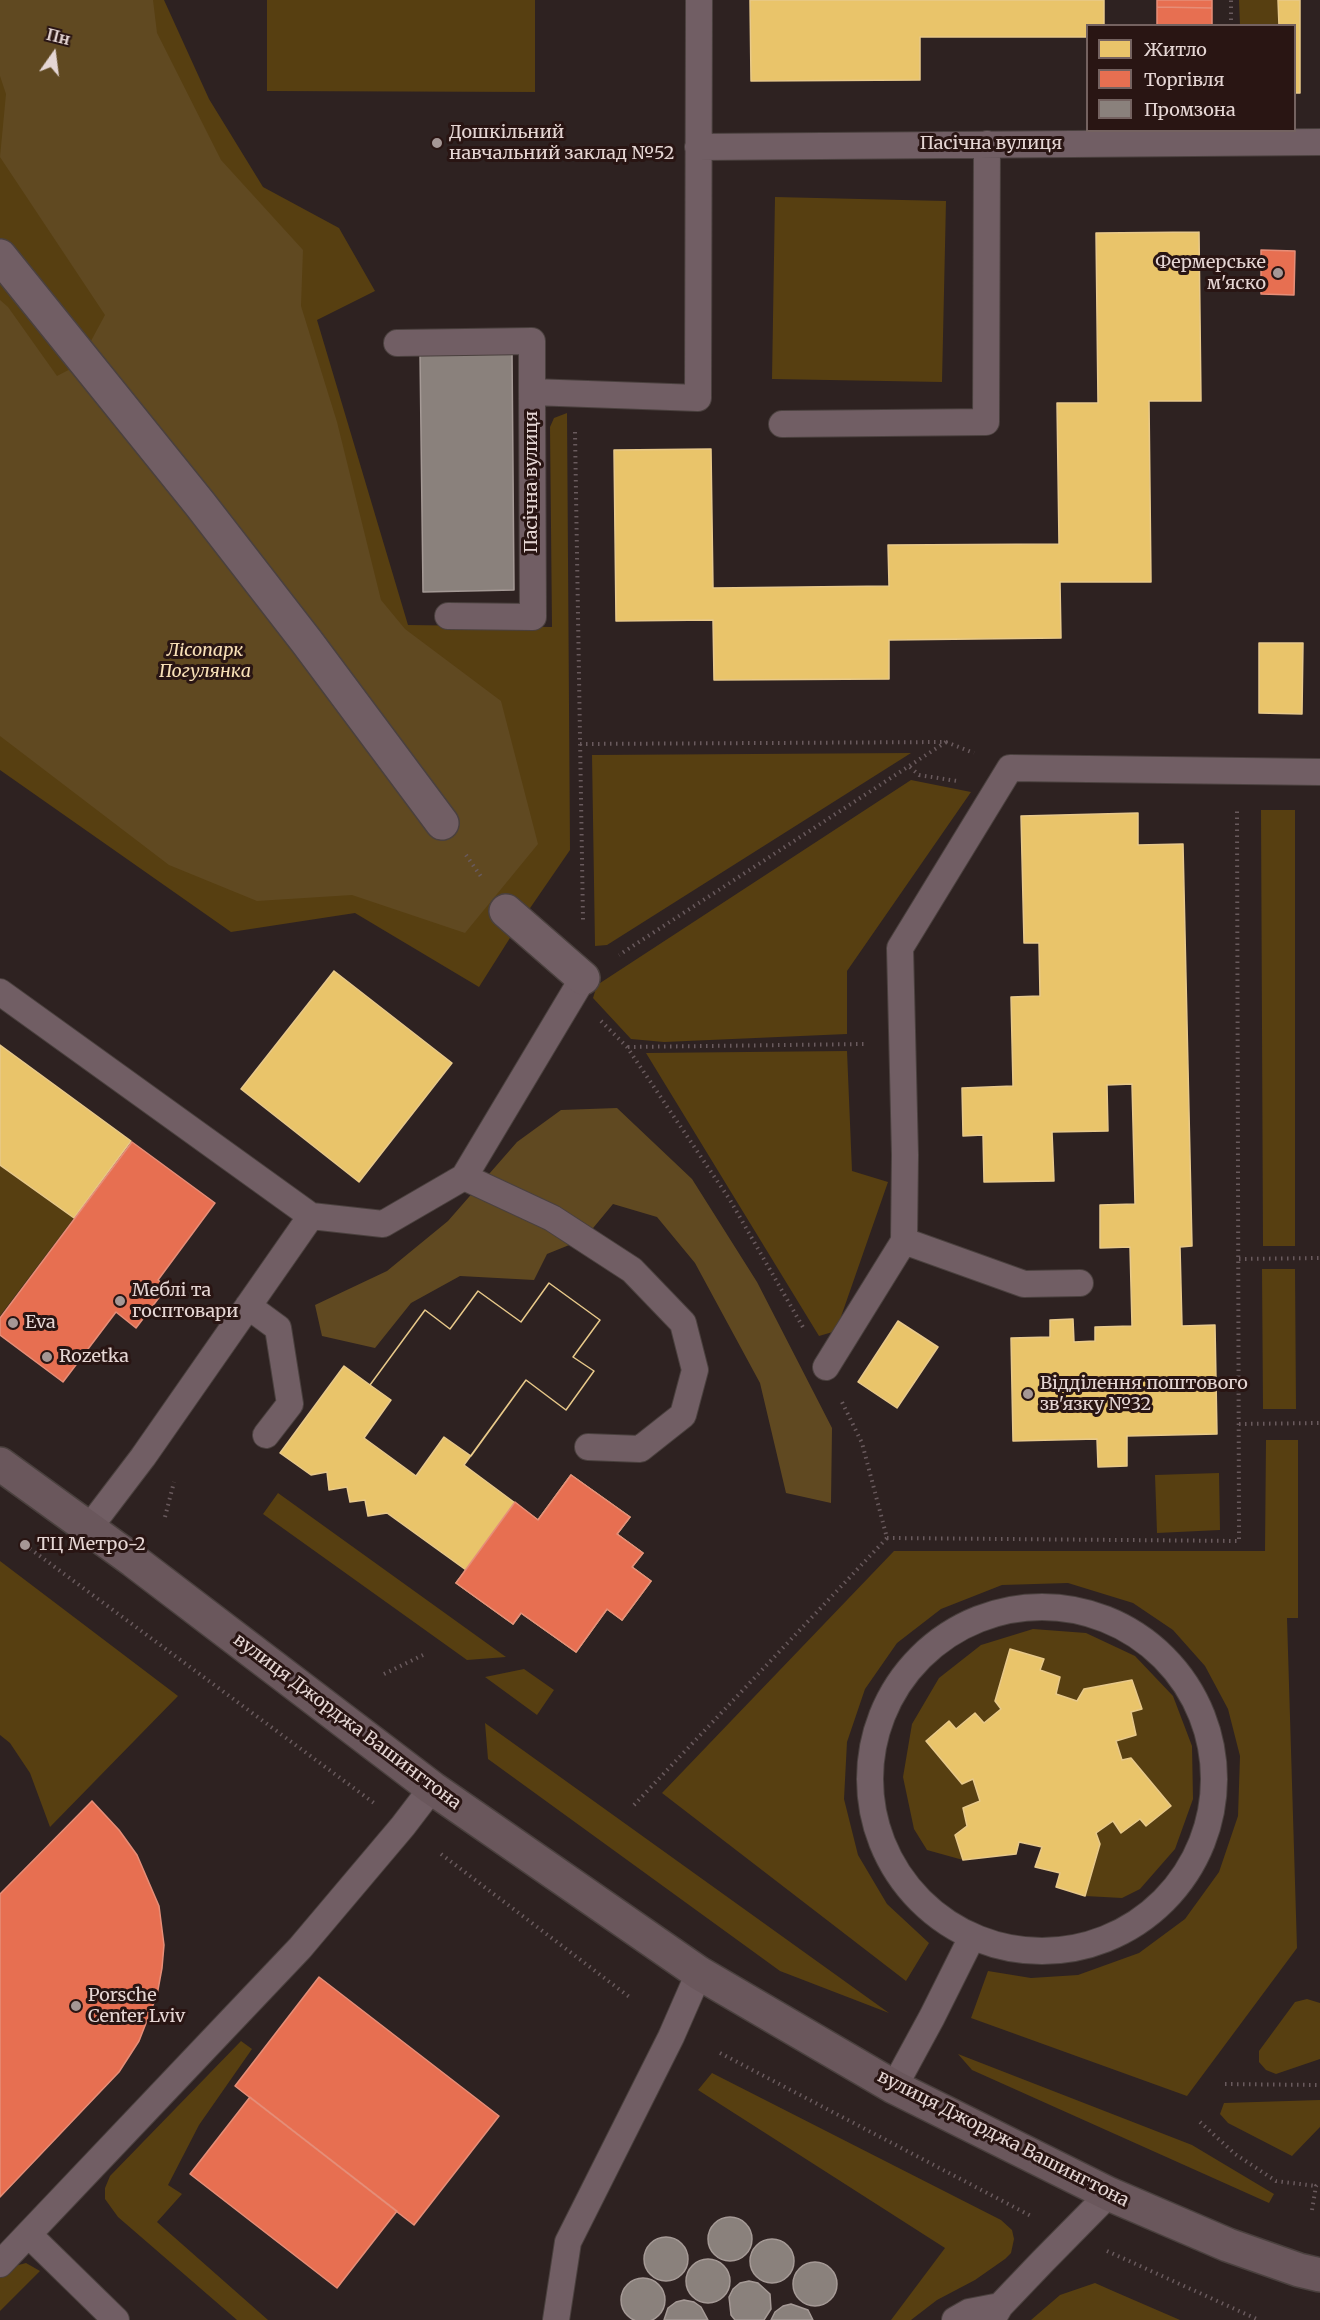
<!DOCTYPE html>
<meta charset="utf-8">
<style>
body{margin:0}
#map{position:relative;width:1320px;height:2320px;overflow:hidden;background:#2e2221;font-family:Merriweather,serif}
canvas{display:block}
.legend{position:absolute;left:1086px;top:24px;width:210px;height:108px;box-sizing:border-box;background:#291513;border:2px solid #746260;margin:0;padding:8px 10px;list-style:none;font-size:18px;color:#e5d6d4}
.legend li{display:flex;align-items:center;gap:12px;height:30px}
.legend b{width:30px;border:2px solid #746260}
.north{position:absolute;left:24px;top:24px;width:60px;height:60px;-webkit-text-stroke:4px #291513;paint-order:stroke;rotate:14deg;font-size:16px;font-weight:700;line-height:24px;text-align:center;color:#e5d6d4}
.north::after{content:'';display:block;margin:auto;width:21px;height:27px;background:#e5d6d4;clip-path:polygon(50% 0,100% 100%,50% 72%,0 100%)}
</style>
<div id="map">
<canvas width="1320" height="2320"></canvas>
<ul class="legend">
<li><b style="height:16px;background:#e9c46a"></b>Житло</li>
<li><b style="height:16px;background:#e76f51"></b>Торгівля</li>
<li><b style="height:16px;background:#8a817c"></b>Промзона</li>
</ul>
<div class="north">Пн</div>
</div>
<script>
const ctx = document.querySelector('canvas').getContext('2d');
ctx.lineJoin = 'round';
function fillPath(path, color) {
  ctx.fillStyle = color;
  ctx.fill(path, 'evenodd');
}
function shape(rows) {
  const path = new Path2D();
  for (const r of rows) {
    if (r.length === 3) {
      path.moveTo(r[0] + r[2], r[1]);
      path.arc(r[0], r[1], r[2], 0, 2 * Math.PI);
      continue;
    }
    path.moveTo(r[0], r[1]);
    for (let i = 2; i < r.length; i += 2) path.lineTo(r[i], r[i + 1]);
  }
  return path;
}
function stroke(path, color, width, dash) {
  ctx.strokeStyle = color;
  ctx.lineWidth = width;
  ctx.lineCap = dash ? 'butt' : 'round';
  ctx.setLineDash(dash || []);
  ctx.stroke(path);
}
function label(font, color, halo, rows, align = 'center') {
  ctx.font = font + ' Merriweather,serif';
  ctx.lineWidth = 6;
  ctx.setLineDash([]);
  ctx.textBaseline = 'middle';
  ctx.strokeStyle = halo;
  ctx.fillStyle = color;
  for (const [text, x, y, turn = 0] of rows) {
    ctx.save();
    ctx.translate(x, y);
    ctx.rotate((+turn || 0) * Math.PI / 180);
    ctx.textAlign = isNaN(turn) ? turn : align;
    if (halo) ctx.strokeText(text, 0, 0);
    ctx.fillText(text, 0, 0);
    ctx.restore();
  }
}
fillPath(shape([
 [0,0,164,0,209,99,263,187,339,228,375,291,317,320,408,625,552,627,550,427,554,418,567,413,570,850,515,930,479,987,355,913,231,932,0,770],
 [267,0,535,0,535,92,267,91],
 [1239,0,1278,0,1279,25,1240,25],
 [775,197,946,201,942,382,772,379],
 [911,753,607,945,595,946,592,755],
 [911,780,971,792,847,971,847,1034,664,1042,631,1039,593,998,597,985],
 [1261,810,1295,810,1295,1246,1263,1246],
 [847,1051,852,1171,888,1182,836,1331,819,1336,646,1053],
 [0,1165,74,1218,0,1316],
 [1262,1269,1295,1269,1296,1409,1263,1409],
 [1266,1440,1298,1440,1298,1618,1287,1618,1297,1948,1187,2096,971,2018,988,1971,1031,1978,1078,1975,1139,1953,1185,1919,1219,1872,1238,1816,1240,1756,1228,1709,1205,1666,1173,1630,1133,1603,1068,1583,1002,1585,941,1609,897,1643,865,1689,847,1742,844,1799,858,1855,887,1904,929,1943,906,1981,662,1793,894,1551,1265,1551],
 [1219,1473,1220,1530,1157,1533,1155,1475],
 [278,1493,506,1657,467,1660,263,1514],
 [0,1561,178,1696,50,1827,30,1773,10,1743,0,1735],
 [1033,1629,1086,1633,1135,1656,1173,1696,1192,1746,1193,1799,1175,1849,1140,1889,1122,1898,1085,1896,1100,1844,1096,1833,1113,1821,1121,1832,1140,1819,1146,1826,1171,1806,1131,1758,1122,1760,1116,1741,1136,1735,1131,1712,1142,1709,1132,1680,1084,1689,1077,1701,1056,1694,1060,1677,1040,1670,1044,1659,1010,1650,995,1701,1001,1709,984,1723,975,1714,956,1729,949,1721,926,1741,962,1784,973,1779,980,1801,964,1808,967,1826,955,1835,963,1860,927,1850,914,1829,903,1777,912,1724,939,1678,981,1645],
 [524,1669,554,1690,537,1715,485,1677],
 [485,1723,889,2013,780,1971,488,1759],
 [1307,1999,1320,2003,1320,2059,1276,2074,1266,2070,1259,2062,1259,2051,1295,2002],
 [241,2041,252,2049,199,2125,168,2185,182,2194,157,2222,268,2320,237,2320,118,2217,105,2199,105,2188,110,2176],
 [958,2054,1192,2145,1274,2194,1269,2203,972,2070],
 [712,2073,1001,2220,1012,2230,1014,2239,1011,2253,1005,2259,975,2280,937,2300,911,2320,891,2320,945,2248,698,2090],
 [1320,2100,1320,2127,1292,2156,1228,2123,1220,2114,1224,2103],
 [26,2263,40,2271,0,2311,0,2275,7,2268],
 [1095,2283,1113,2291,1180,2320,1031,2320,1060,2295]
]), '#573f11');
fillPath(shape([
 [0,0,153,0,157,33,221,160,303,250,301,306,337,422,381,600,405,629,501,701,538,844,465,933,352,895,257,901,169,865,0,736,0,300,8,307,57,376,78,365,105,315,0,157,6,94,0,76],
 [617,1108,692,1179,757,1282,832,1428,831,1503,786,1493,760,1383,695,1263,657,1217,613,1204,584,1239,547,1254,534,1280,460,1276,411,1303,375,1348,322,1336,315,1305,387,1271,448,1221,517,1142,561,1110]
]), '#604921');
const homes = shape([
 [750,0,1104,0,1104,26,1088,26,1088,37,920,37,920,80,751,81,750,0],
 [1278,0,1300,0,1300,93,1294,93,1294,26,1279,26,1278,0],
 [1199,232,1201,401,1149,401,1151,582,1060,582,1061,638,889,640,889,679,714,680,713,620,616,621,614,450,711,449,713,588,889,586,888,545,1059,544,1057,403,1098,403,1096,233,1199,232],
 [1259,643,1303,643,1302,714,1259,713,1259,643],
 [1138,813,1138,845,1183,844,1192,1246,1180,1247,1182,1326,1215,1325,1217,1434,1127,1436,1127,1466,1098,1467,1097,1439,1013,1441,1011,1338,1050,1337,1050,1320,1073,1319,1074,1342,1095,1341,1095,1327,1132,1326,1130,1247,1100,1248,1100,1205,1135,1204,1132,1084,1107,1085,1108,1131,1052,1132,1054,1181,984,1182,983,1135,963,1136,962,1088,1013,1086,1011,997,1040,996,1039,943,1024,943,1021,816,1138,813],
 [334,971,452,1063,359,1182,241,1089,334,971],
 [0,1045,131,1141,74,1218,0,1165,0,1045],
 [549,1283,600,1320,573,1357,594,1371,566,1410,526,1380,471,1456,444,1437,416,1476,364,1438,391,1400,370,1385,425,1310,450,1329,478,1291,521,1322,549,1283],
 [549,1283,600,1320,573,1357,594,1371,566,1410,526,1380,464,1465,538,1520,571,1475,630,1517,617,1534,643,1553,632,1567,651,1581,622,1620,607,1609,576,1652,521,1613,513,1624,456,1583,466,1570,387,1513,368,1516,365,1500,350,1502,347,1487,329,1490,327,1472,311,1475,280,1453,344,1366,370,1385,425,1310,450,1329,478,1291,521,1322,549,1283],
 [898,1321,938,1347,897,1408,858,1382,898,1321],
 [1010,1649,1044,1659,1040,1670,1060,1677,1056,1694,1077,1701,1084,1689,1132,1680,1142,1709,1131,1712,1136,1735,1116,1741,1122,1760,1131,1758,1171,1806,1146,1826,1140,1819,1121,1833,1113,1821,1096,1833,1100,1844,1085,1896,1056,1887,1060,1873,1035,1867,1042,1847,1019,1842,1016,1854,963,1860,955,1835,967,1826,963,1808,980,1801,973,1779,962,1784,926,1741,949,1721,956,1729,975,1713,984,1723,1001,1709,995,1701,1010,1649]
]);
fillPath(homes, '#e9c46a');
stroke(homes, '#e8c98a', 1.5);
const shops = shape([
 [1157,0,1212,0,1212,8,1157,7,1157,0],
 [1157,7,1212,8,1212,26,1157,26,1157,7],
 [1261,250,1295,251,1294,295,1261,294,1261,250],
 [132,1142,215,1203,158,1280,167,1287,136,1328,116,1312,63,1382,0,1335,0,1318,132,1142],
 [571,1475,630,1517,617,1534,643,1553,632,1567,651,1581,622,1620,607,1609,576,1652,521,1613,513,1624,456,1583,515,1502,538,1520,571,1475],
 [92,1801,119,1830,137,1855,159,1906,164,1945,162,1968,157,1995,139,2041,119,2072,0,2197,0,1894,92,1801],
 [319,1977,499,2116,414,2225,235,2086,319,1977],
 [250,2097,397,2211,337,2288,190,2174,250,2097]
]);
fillPath(shops, '#e76f51');
stroke(shops, '#e68e78', 1.5);
const industry = shape([
 [512,351,514,590,423,592,420,353,512,351],
 [730,2239,22],
 [666,2259,22],
 [772,2261,22],
 [708,2281,22],
 [815,2284,22],
 [643,2300,22],
 [749,2281,758,2283,770,2294,771,2309,764,2320,735,2320,731,2315,729,2297,733,2289,740,2283,749,2281],
 [684,2300,694,2302,701,2307,708,2320,664,2320,668,2308,676,2302,684,2300],
 [791,2304,808,2310,813,2320,771,2320,775,2312,783,2306,791,2304]
]);
fillPath(industry, '#8a817c');
stroke(industry, '#a59a96', 1.5);
const service = shape([
 [698,147,1320,142],
 [397,343,532,341,532,392],
 [782,424,986,422,987,144],
 [448,616,533,617,532,392,698,398,699,0],
 [0,992,311,1216,383,1224,464,1177,552,1218,632,1270,683,1323,695,1370,683,1415,640,1449,588,1447],
 [464,1177,583,978],
 [1080,1283,1024,1284,904,1241,905,1155,900,948,1010,768,1320,772],
 [248,1306,278,1328,290,1404,266,1435],
 [826,1367,904,1241],
 [89,1528,143,1457,311,1216],
 [1042,1779,172],
 [894,2087,932,2017,972,1937],
 [29,2235,116,2320],
 [0,2264,300,1948,403,1826,432,1788],
 [556,2320,568,2242,671,2037,699,1973],
 [955,2320,969,2312,1000,2306],
 [992,2320,1000,2306,1043,2261,1109,2194]
]);
const pedestrian = shape([
 [0,256,200,504,307,642,442,823],
 [506,911,583,978]
]);
const secondary = shape([
 [0,1464,134,1561,432,1788,699,1973,894,2087,1109,2194,1228,2245,1299,2270,1320,2275]
]);
stroke(service, '#4a403e', 28);
stroke(pedestrian, '#4a403e', 36);
stroke(secondary, '#4a403e', 36);
stroke(shape([
 [1231,26,1231,0],
 [575,432,583,920],
 [946,742,974,753],
 [580,744,946,742,619,955],
 [910,767,919,775,957,781],
 [466,855,482,878],
 [601,1021,627,1047,730,1200,804,1329],
 [628,1047,864,1044],
 [1239,1259,1320,1258],
 [1239,1424,1320,1423],
 [165,1517,174,1482],
 [887,1538,1239,1541,1237,808],
 [25,1545,374,1803],
 [384,1674,423,1655],
 [634,1805,887,1538,862,1443,841,1400],
 [441,1854,632,1999],
 [720,2053,1033,2217],
 [1225,2084,1320,2085],
 [1200,2122,1235,2154,1276,2181,1316,2186],
 [1312,2210,1316,2186,1320,2182],
 [1107,2251,1259,2320]
]), '#695a5d', 4, [1.5, 4.5]);
stroke(service, '#715e64', 26);
stroke(pedestrian, '#715e64', 33);
stroke(secondary, '#6a575c', 33);
for (const [x, y, r, color] of [
 [437,143,6,"#a59795"],
 [1278,273,6,"#a59795"],
 [120,1301,6,"#a59795"],
 [13,1323,6,"#a59795"],
 [47,1357,6,"#a59795"],
 [1028,1394,6,"#a59795"],
 [25,1545,6,"#a59795"],
 [76,2006,6,"#a59795"]
]) {
  const dot = new Path2D();
  dot.arc(x, y, r, 0, 2 * Math.PI);
  ctx.fillStyle = color;
  ctx.fill(dot);
  stroke(dot, '#291513', 2);
}
label('18px', '#e5d6d4', '#291513', [
 ["Дошкільний",449,133],
 ["навчальний заклад №52",449,154],
 ["Фермерське",1266,263,"right"],
 ["м'яско",1266,284,"right"],
 ["Меблі та",132,1291],
 ["госптовари",132,1312],
 ["Eva",25,1323],
 ["Rozetka",59,1357],
 ["Відділення поштового",1040,1384],
 ["зв'язку №32",1040,1405],
 ["ТЦ Метро-2",37,1545],
 ["Porsche",88,1996],
 ["Center Lviv",88,2017]
], 'left');
label('18px', '#e5d6d4', '#291513', [
 ["Пасічна вулиця",991,144],
 ["Пасічна вулиця",532,482,-90],
 ["вулиця Джорджа Вашингтона",347,1722,37],
 ["вулиця Джорджа Вашингтона",1003,2139,27]
]);
label('italic 18px', '#f8e0b7', '#291513', [
 ["Лісопарк",205,651],
 ["Погулянка",205,672]
]);
</script>
